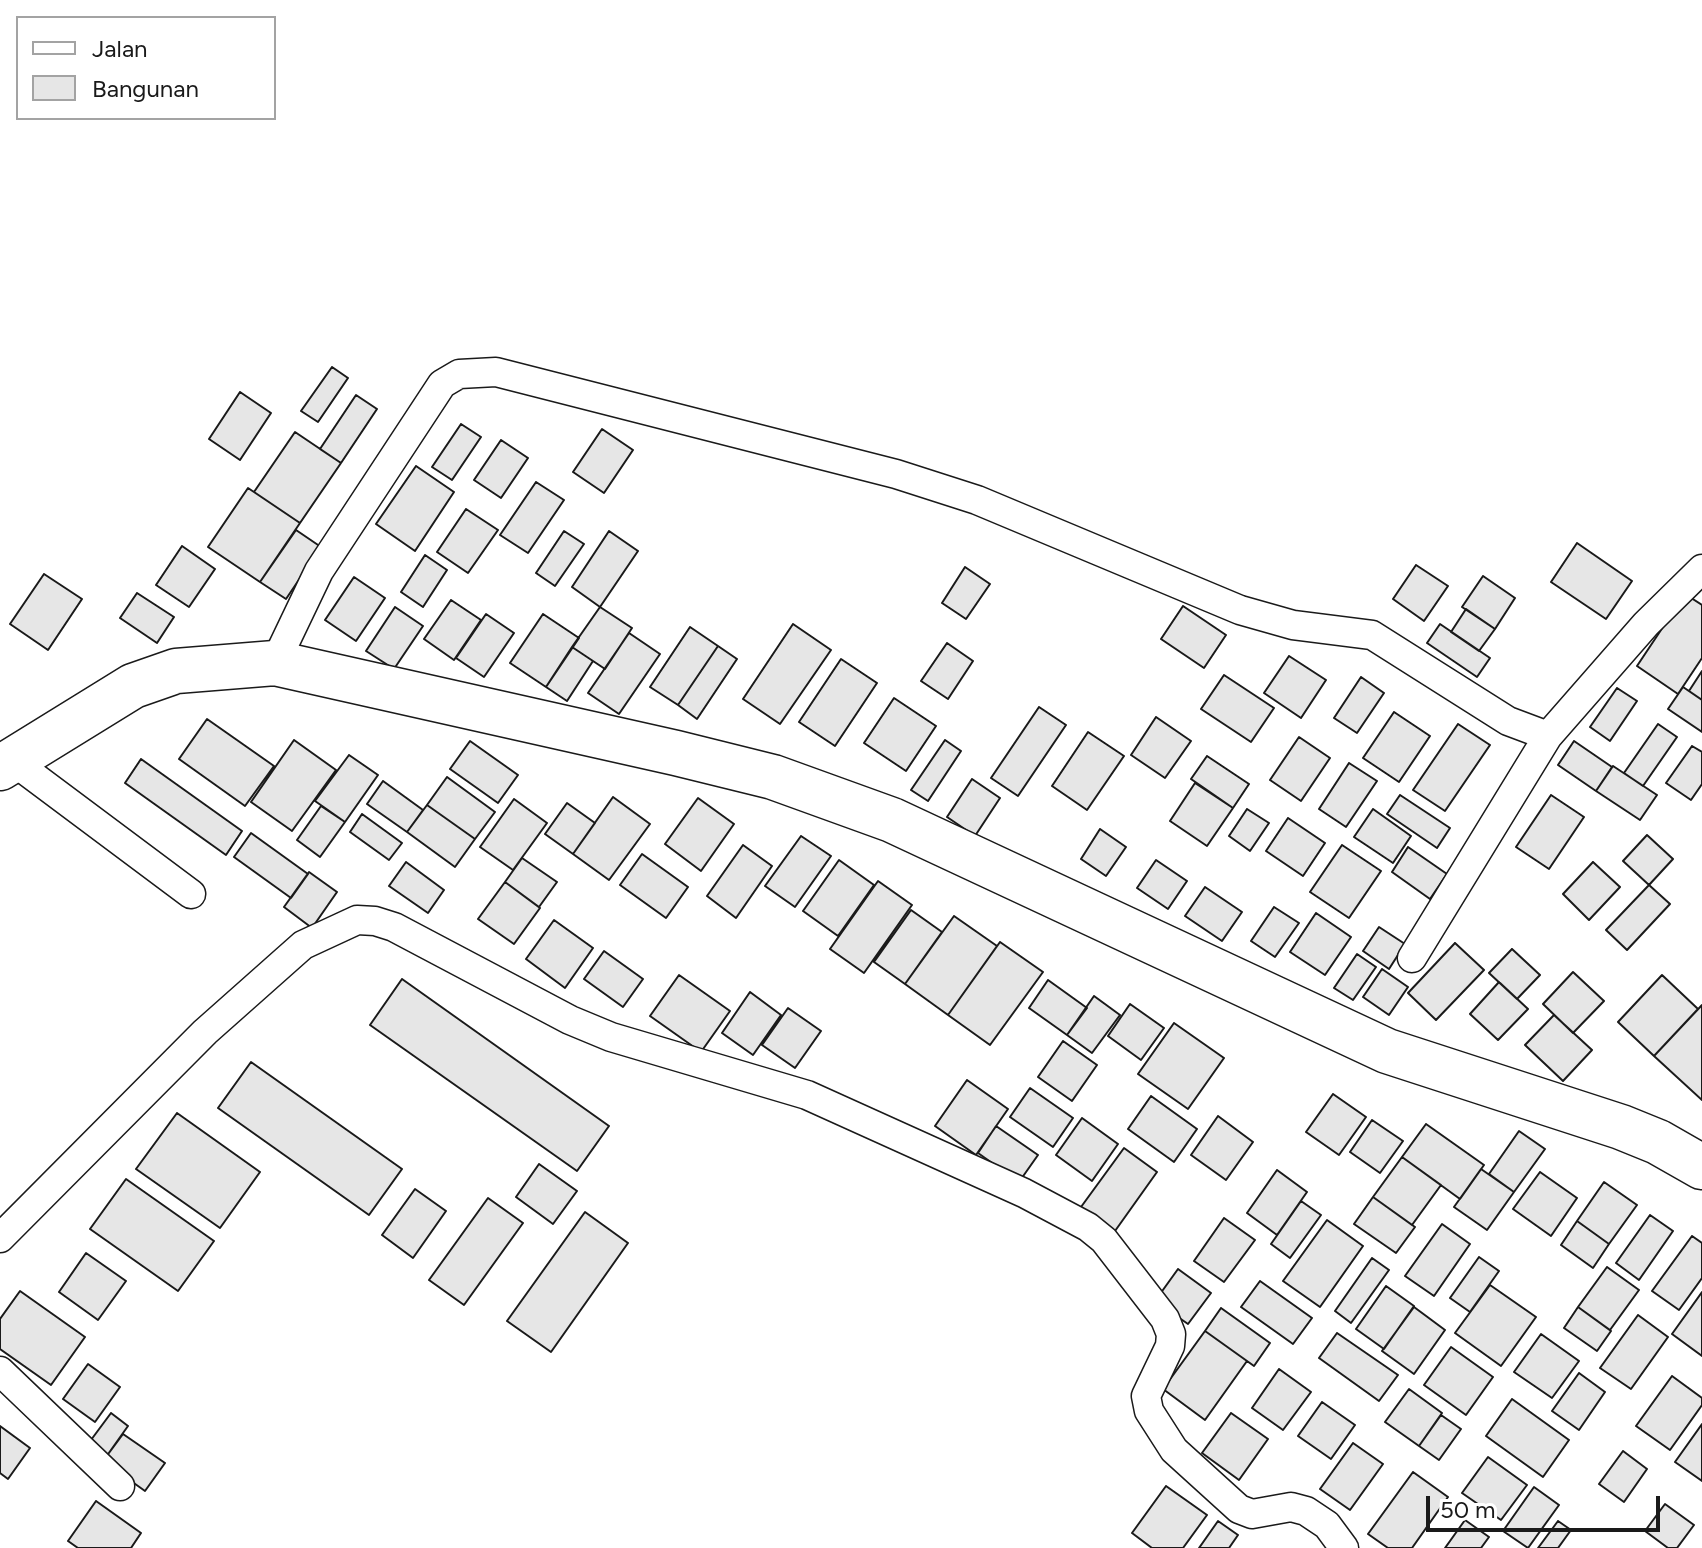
<!DOCTYPE html>
<style>
body{margin:0}
#map{position:relative;width:1702px;height:1548px;overflow:hidden;background:#fff;font-family:Figtree,sans-serif}
canvas{display:block}
.legend{position:absolute;left:16px;top:16px;width:260px;height:104px;box-sizing:border-box;background:#fff;border:2px solid #a3a3a3;margin:0;padding:10px 14px;list-style:none;font-size:24px;color:#1a1a1a}
.legend li{display:flex;align-items:center;gap:16px;height:40px}
.legend b{width:40px;border:2px solid #a3a3a3}
.scale{position:absolute;left:1426px;top:1496px;width:234px;height:36px;box-sizing:border-box;border:4px solid #1a1a1a;border-top:0;padding-left:10px;font-size:24px;line-height:28px;white-space:nowrap;color:#1a1a1a;-webkit-text-stroke:6px #fff;paint-order:stroke}
</style>
<div id="map">
<canvas width="1702" height="1548"></canvas>
<ul class="legend">
<li><b style="height:10px;background:#fff"></b>Jalan</li>
<li><b style="height:22px;background:#e6e6e6"></b>Bangunan</li>
</ul>
<div class="scale">50 m</div>
</div>
<script>
const ctx = document.querySelector('canvas').getContext('2d');
ctx.lineJoin = 'round';
function fillPath(path, color) {
  ctx.fillStyle = color;
  ctx.fill(path, 'evenodd');
}
function shape(rows) {
  const path = new Path2D();
  for (const r of rows) {
    path.moveTo(r[0], r[1]);
    for (let i = 2; i < r.length; i += 2) path.lineTo(r[i], r[i + 1]);
  }
  return path;
}
function stroke(path, color, width, dash) {
  ctx.strokeStyle = color;
  ctx.lineWidth = width;
  ctx.lineCap = dash ? 'butt' : 'round';
  ctx.setLineDash(dash || []);
  ctx.stroke(path);
}
const building = shape([
 [332,367,348,378,318,422,301,411,332,367],
 [240,392,271,413,240,460,209,439,240,392],
 [356,395,377,409,341,463,320,449,356,395],
 [461,424,481,437,452,480,432,467,461,424],
 [602,429,633,450,604,493,573,472,602,429],
 [295,432,341,463,300,523,254,492,295,432],
 [501,440,528,458,501,498,474,480,501,440],
 [416,466,454,492,415,551,376,524,416,466],
 [536,482,564,500,528,553,500,535,536,482],
 [248,488,300,523,260,582,208,547,248,488],
 [466,509,498,530,468,573,437,552,466,509],
 [296,530,321,547,286,599,260,582,296,530],
 [564,531,584,544,555,586,536,573,564,531],
 [609,531,638,551,600,607,572,587,609,531],
 [1577,543,1632,581,1606,619,1551,582,1577,543],
 [182,546,215,569,189,607,156,585,182,546],
 [425,555,447,570,423,607,401,592,425,555],
 [1416,565,1448,586,1424,621,1393,599,1416,565],
 [965,567,990,584,966,619,942,603,965,567],
 [44,574,82,599,48,650,10,624,44,574],
 [1483,576,1515,598,1495,629,1462,607,1483,576],
 [354,577,385,598,356,641,325,620,354,577],
 [137,593,174,617,157,643,120,618,137,593],
 [1685,594,1702,605,1702,658,1678,694,1637,666,1685,594],
 [451,600,481,620,454,660,424,639,451,600],
 [1183,606,1226,635,1204,668,1161,639,1183,606],
 [395,607,423,626,394,669,366,651,395,607],
 [600,607,632,628,605,669,572,647,600,607],
 [1466,609,1495,629,1479,651,1451,632,1466,609],
 [486,614,514,633,484,677,456,658,486,614],
 [543,614,579,638,546,687,510,663,543,614],
 [793,624,831,650,780,724,743,699,793,624],
 [1440,624,1490,658,1477,677,1427,643,1440,624],
 [690,627,718,646,678,705,650,687,690,627],
 [629,633,660,654,619,714,588,693,629,633],
 [947,643,973,661,948,699,921,681,947,643],
 [718,646,737,659,697,719,678,705,718,646],
 [572,647,593,661,567,701,546,687,572,647],
 [1289,656,1326,680,1301,718,1264,693,1289,656],
 [841,659,877,683,835,746,799,722,841,659],
 [1702,671,1702,700,1689,691,1702,671],
 [1224,675,1274,708,1251,742,1201,709,1224,675],
 [1361,677,1384,693,1357,733,1334,718,1361,677],
 [1683,687,1702,700,1702,732,1668,709,1683,687],
 [1617,688,1637,701,1610,741,1590,727,1617,688],
 [894,698,936,726,906,771,864,743,894,698],
 [1039,707,1066,725,1018,796,991,778,1039,707],
 [1394,712,1430,736,1399,782,1363,758,1394,712],
 [1156,717,1191,741,1165,778,1131,755,1156,717],
 [207,719,274,766,245,806,179,759,207,719],
 [1458,724,1490,745,1445,811,1413,790,1458,724],
 [1658,724,1677,737,1643,786,1624,773,1658,724],
 [1088,732,1124,756,1087,810,1052,786,1088,732],
 [1299,737,1330,758,1301,801,1270,780,1299,737],
 [294,740,336,770,292,831,251,802,294,740],
 [945,740,961,751,928,801,911,790,945,740],
 [470,741,518,775,498,803,450,769,470,741],
 [1574,741,1612,767,1596,791,1558,765,1574,741],
 [1692,746,1702,752,1702,784,1691,800,1666,783,1692,746],
 [349,755,378,775,345,822,315,801,349,755],
 [1207,756,1249,784,1233,808,1191,779,1207,756],
 [141,759,242,831,226,855,125,783,141,759],
 [1349,763,1377,781,1346,827,1319,809,1349,763],
 [1613,766,1657,795,1640,820,1596,791,1613,766],
 [447,777,495,812,475,839,427,805,447,777],
 [972,779,1000,798,975,836,947,817,972,779],
 [383,781,423,810,407,832,367,804,383,781],
 [1195,783,1233,808,1207,846,1170,821,1195,783],
 [1400,795,1450,828,1437,848,1387,814,1400,795],
 [1551,795,1584,817,1549,869,1516,847,1551,795],
 [613,797,650,824,609,880,573,854,613,797],
 [698,798,734,824,701,871,665,844,698,798],
 [514,799,547,823,513,870,480,847,514,799],
 [567,803,595,823,573,854,545,834,567,803],
 [427,805,475,839,455,867,407,832,427,805],
 [321,806,345,822,320,857,297,840,321,806],
 [1247,809,1269,823,1250,851,1229,836,1247,809],
 [1373,809,1411,836,1393,863,1354,837,1373,809],
 [362,814,402,843,389,860,350,832,362,814],
 [1288,818,1325,843,1303,876,1266,851,1288,818],
 [1100,829,1126,847,1106,876,1081,859,1100,829],
 [251,833,308,874,291,898,234,857,251,833],
 [1647,835,1673,859,1649,885,1623,861,1647,835],
 [801,836,831,856,795,907,765,886,801,836],
 [743,845,772,866,736,918,707,896,743,845],
 [1342,845,1381,871,1349,918,1310,892,1342,845],
 [1408,847,1447,874,1430,899,1392,872,1408,847],
 [642,854,688,887,666,918,620,885,642,854],
 [522,858,557,882,539,907,505,882,522,858],
 [839,860,874,885,838,936,803,911,839,860],
 [1156,860,1187,881,1168,909,1137,888,1156,860],
 [406,862,444,890,428,913,389,886,406,862],
 [1593,862,1620,887,1589,920,1563,894,1593,862],
 [309,872,337,892,312,928,284,907,309,872],
 [878,881,912,905,864,973,830,949,878,881],
 [505,882,540,908,514,944,478,919,505,882],
 [1649,885,1670,904,1627,950,1606,930,1649,885],
 [1205,887,1242,912,1222,941,1185,916,1205,887],
 [1274,907,1299,923,1275,957,1251,941,1274,907],
 [911,910,942,932,905,984,874,962,911,910],
 [1316,913,1351,937,1325,975,1290,952,1316,913],
 [954,916,997,946,948,1015,905,984,954,916],
 [554,920,593,948,565,988,526,959,554,920],
 [1379,927,1405,944,1389,969,1363,951,1379,927],
 [1000,942,1043,972,990,1045,948,1015,1000,942],
 [1455,943,1484,970,1436,1020,1408,993,1455,943],
 [1512,949,1540,975,1517,999,1489,973,1512,949],
 [604,951,643,979,623,1007,584,979,604,951],
 [1357,954,1376,967,1353,1000,1334,988,1357,954],
 [1382,969,1408,987,1389,1015,1363,997,1382,969],
 [1573,972,1604,1001,1573,1033,1543,1004,1573,972],
 [679,975,730,1011,701,1052,650,1016,679,975],
 [1662,975,1698,1009,1654,1056,1618,1022,1662,975],
 [402,979,609,1126,577,1171,370,1025,402,979],
 [1048,980,1087,1008,1067,1035,1029,1008,1048,980],
 [1499,982,1528,1009,1498,1040,1470,1014,1499,982],
 [750,992,781,1015,753,1055,722,1033,750,992],
 [1094,996,1120,1015,1092,1053,1067,1035,1094,996],
 [1130,1004,1164,1028,1141,1060,1108,1036,1130,1004],
 [1702,1005,1702,1100,1654,1056,1702,1005],
 [788,1008,821,1031,795,1068,762,1045,788,1008],
 [1554,1015,1592,1050,1563,1081,1525,1045,1554,1015],
 [1174,1023,1224,1058,1188,1109,1138,1074,1174,1023],
 [1063,1041,1097,1065,1072,1101,1038,1077,1063,1041],
 [251,1062,402,1169,369,1215,218,1108,251,1062],
 [967,1080,1008,1109,976,1155,935,1126,967,1080],
 [1030,1088,1073,1118,1053,1147,1010,1117,1030,1088],
 [1333,1094,1366,1117,1339,1155,1306,1132,1333,1094],
 [1151,1096,1197,1129,1174,1162,1128,1129,1151,1096],
 [177,1113,260,1172,220,1228,136,1169,177,1113],
 [1218,1116,1253,1142,1226,1180,1191,1155,1218,1116],
 [1082,1118,1118,1144,1092,1181,1056,1155,1082,1118],
 [1372,1120,1403,1141,1380,1173,1350,1152,1372,1120],
 [1426,1124,1484,1165,1460,1199,1402,1157,1426,1124],
 [996,1126,1038,1155,1019,1182,978,1153,996,1126],
 [1519,1131,1545,1149,1514,1192,1489,1174,1519,1131],
 [1124,1148,1157,1172,1115,1231,1081,1207,1124,1148],
 [1402,1157,1441,1185,1412,1225,1373,1197,1402,1157],
 [539,1164,577,1191,553,1224,516,1197,539,1164],
 [1481,1169,1514,1192,1487,1230,1454,1207,1481,1169],
 [1277,1170,1307,1192,1277,1235,1247,1213,1277,1170],
 [1540,1172,1577,1198,1551,1236,1513,1209,1540,1172],
 [126,1179,214,1241,178,1291,90,1229,126,1179],
 [1604,1182,1637,1205,1609,1244,1577,1221,1604,1182],
 [415,1189,446,1211,413,1258,382,1235,415,1189],
 [1373,1197,1415,1227,1396,1253,1354,1224,1373,1197],
 [488,1198,523,1223,464,1305,429,1280,488,1198],
 [1301,1201,1321,1215,1290,1258,1271,1244,1301,1201],
 [585,1212,628,1243,551,1352,507,1321,585,1212],
 [1650,1215,1673,1231,1639,1280,1616,1263,1650,1215],
 [1224,1218,1255,1240,1224,1282,1194,1261,1224,1218],
 [1327,1220,1363,1246,1320,1307,1283,1281,1327,1220],
 [1577,1221,1609,1244,1593,1268,1561,1245,1577,1221],
 [1442,1224,1470,1244,1434,1296,1405,1276,1442,1224],
 [1692,1236,1702,1243,1702,1278,1679,1310,1652,1291,1692,1236],
 [86,1253,126,1281,98,1320,59,1292,86,1253],
 [1479,1257,1499,1271,1470,1312,1450,1298,1479,1257],
 [1372,1258,1389,1270,1351,1323,1335,1311,1372,1258],
 [1607,1267,1639,1290,1610,1330,1578,1307,1607,1267],
 [1178,1269,1211,1293,1188,1324,1155,1301,1178,1269],
 [1260,1281,1312,1318,1293,1344,1241,1307,1260,1281],
 [1490,1285,1536,1317,1501,1366,1455,1333,1490,1285],
 [1386,1286,1414,1306,1384,1349,1356,1329,1386,1286],
 [20,1291,85,1337,51,1385,0,1349,0,1319,20,1291],
 [1702,1292,1702,1356,1672,1334,1702,1292],
 [1414,1307,1445,1330,1414,1374,1382,1351,1414,1307],
 [1578,1307,1611,1331,1597,1351,1564,1328,1578,1307],
 [1221,1308,1270,1343,1254,1366,1205,1331,1221,1308],
 [1638,1315,1668,1337,1631,1389,1600,1368,1638,1315],
 [1205,1331,1247,1361,1205,1420,1163,1389,1205,1331],
 [1337,1333,1398,1375,1379,1401,1319,1358,1337,1333],
 [1541,1334,1579,1361,1552,1398,1514,1372,1541,1334],
 [1451,1347,1493,1377,1466,1415,1424,1385,1451,1347],
 [88,1364,120,1387,95,1422,63,1399,88,1364],
 [1279,1369,1311,1392,1283,1430,1252,1408,1279,1369],
 [1579,1373,1605,1392,1579,1430,1552,1411,1579,1373],
 [1672,1376,1702,1398,1702,1405,1670,1450,1636,1426,1672,1376],
 [1409,1389,1442,1413,1419,1446,1385,1422,1409,1389],
 [1512,1399,1569,1440,1543,1477,1486,1436,1512,1399],
 [1322,1402,1355,1425,1331,1459,1298,1436,1322,1402],
 [111,1413,128,1426,106,1457,88,1444,111,1413],
 [1231,1413,1268,1439,1239,1480,1202,1453,1231,1413],
 [1441,1415,1461,1429,1439,1460,1419,1446,1441,1415],
 [1702,1424,1702,1481,1675,1462,1702,1424],
 [0,1426,30,1448,8,1479,0,1473,0,1426],
 [123,1434,165,1463,145,1491,103,1461,123,1434],
 [1353,1443,1383,1464,1350,1510,1320,1489,1353,1443],
 [1623,1451,1647,1469,1624,1502,1599,1484,1623,1451],
 [1488,1457,1527,1485,1501,1520,1462,1493,1488,1457],
 [1413,1472,1448,1497,1412,1548,1388,1548,1368,1534,1413,1472],
 [1166,1486,1207,1515,1183,1548,1152,1548,1132,1533,1166,1486],
 [1534,1487,1559,1505,1528,1548,1503,1531,1534,1487],
 [96,1501,141,1533,131,1548,78,1548,68,1541,96,1501],
 [1665,1504,1694,1525,1677,1548,1668,1548,1645,1531,1665,1504],
 [1465,1520,1489,1537,1481,1548,1445,1548,1465,1520],
 [1218,1521,1238,1535,1229,1548,1199,1548,1218,1521],
 [1558,1521,1571,1530,1558,1548,1538,1548,1558,1521]
]);
fillPath(building, '#e6e6e6');
stroke(building, '#1a1a1a', 2);
const minor = shape([
 [275,663,319,571,442,384,459,374,496,372,896,474,977,500,1240,610,1293,625,1372,635,1508,721,1548,736],
 [13,761,191,894],
 [1412,958,1548,736,1646,624,1702,569],
 [0,1238,205,1032,303,945,357,920,375,921,394,927,570,1020,611,1037,807,1095,1024,1193,1088,1227,1104,1240,1165,1319,1171,1334,1170,1346,1146,1396,1149,1411,1174,1450,1239,1509,1252,1514,1291,1507,1306,1511,1327,1525,1344,1548],
 [0,1371,120,1486]
]);
const primary = shape([
 [0,768,133,686,176,671,275,663,676,753,773,777,892,820,1387,1051,1621,1127,1658,1142,1702,1167]
]);
stroke(minor, '#1a1a1a', 31);
stroke(primary, '#1a1a1a', 47);
stroke(minor, '#fff', 28);
stroke(primary, '#fff', 44);
</script>
